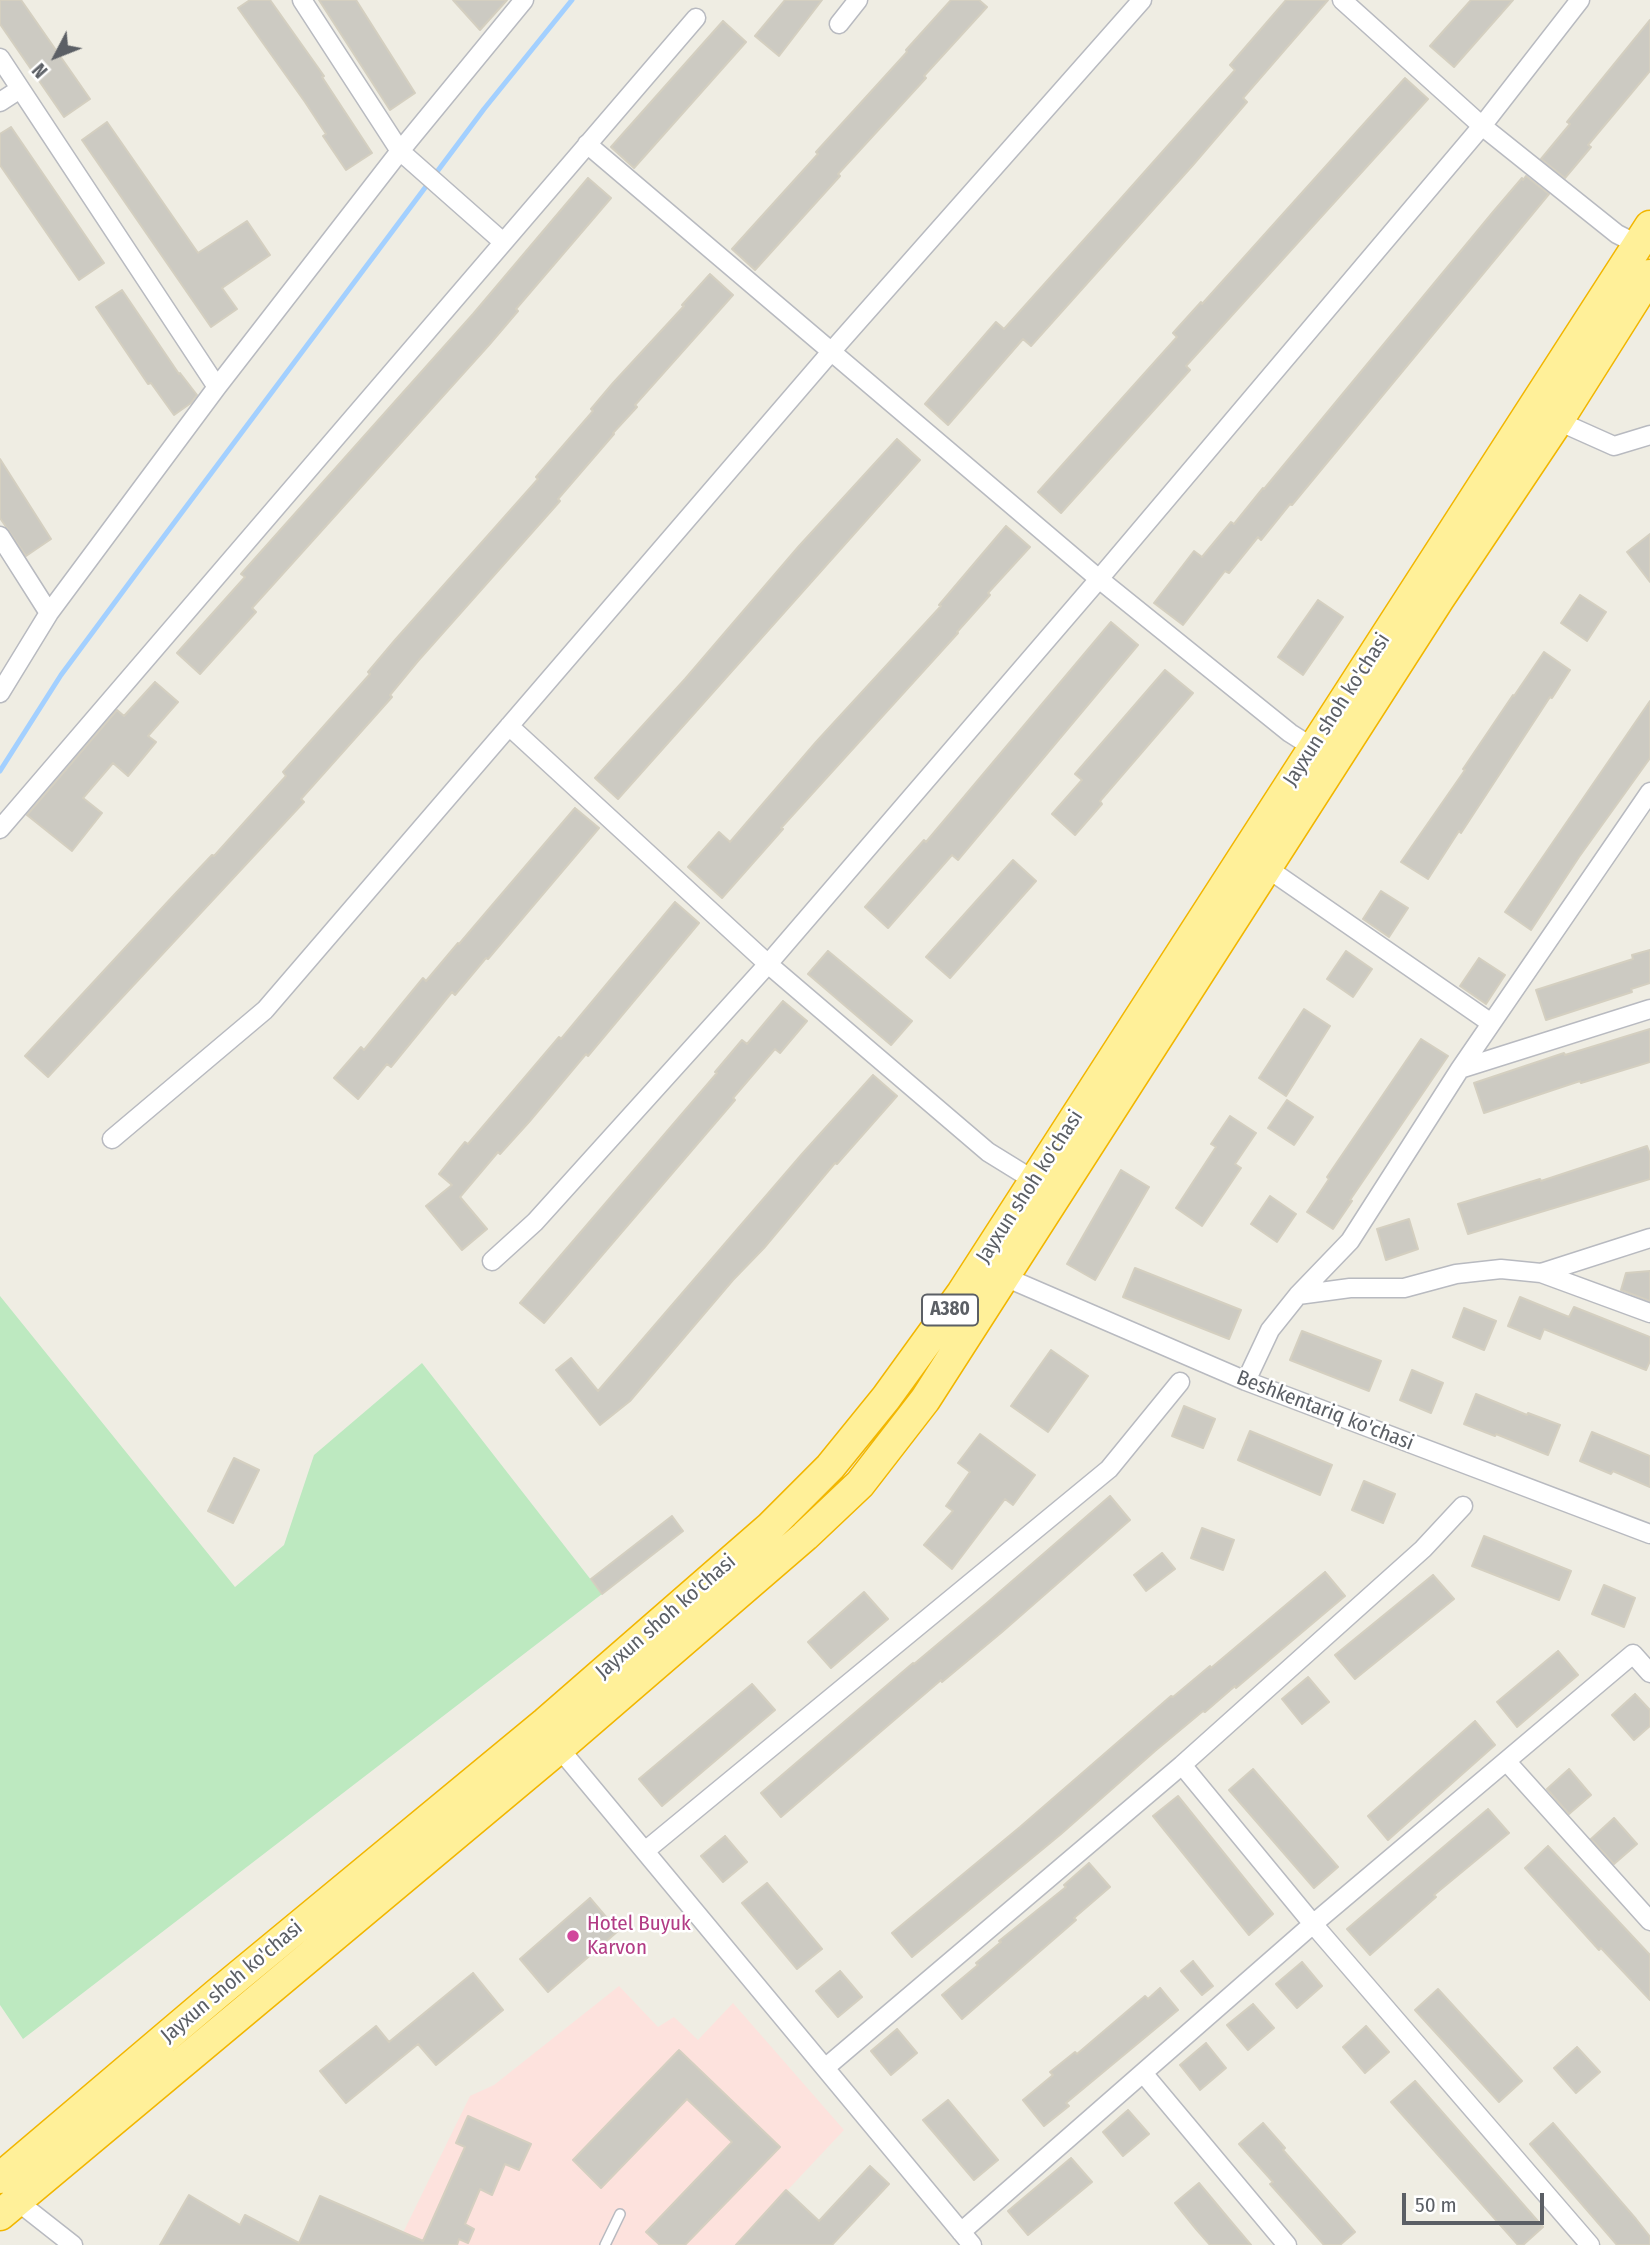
<!DOCTYPE html>
<style>
body{margin:0}
#map{position:relative;width:1650px;height:2245px;overflow:hidden;background:#efede3;font-family:"Fira Sans Condensed",sans-serif}
canvas{display:block}
.north{position:absolute;left:21px;top:21px;width:70px;height:70px;-webkit-text-stroke:5px #fff;paint-order:stroke;rotate:228deg;font-size:19px;font-weight:700;line-height:28px;text-align:center;color:#5b5f65}
.north::after{content:'';display:block;margin:auto;width:24px;height:32px;background:#5b5f65;clip-path:polygon(50% 0,100% 100%,50% 72%,0 100%)}
.scale{position:absolute;left:1402px;top:2193px;width:142px;height:32px;box-sizing:border-box;border:4px solid #5b5f65;border-top:0;padding-left:9px;font-size:21px;line-height:24px;white-space:nowrap;color:#5b5f65;-webkit-text-stroke:5px #fff;paint-order:stroke}
</style>
<div id="map">
<canvas width="1650" height="2245"></canvas>
<div class="north">N</div>
<div class="scale">50 m</div>
</div>
<script>
const ctx = document.querySelector('canvas').getContext('2d');
ctx.lineJoin = 'round';
function fillPath(path, color) {
  ctx.fillStyle = color;
  ctx.fill(path, 'evenodd');
}
function shape(rows) {
  const path = new Path2D();
  for (const r of rows) {
    path.moveTo(r[0], r[1]);
    for (let i = 2; i < r.length; i += 2) path.lineTo(r[i], r[i + 1]);
  }
  return path;
}
function stroke(path, color, width, dash) {
  ctx.strokeStyle = color;
  ctx.lineWidth = width;
  ctx.lineCap = dash ? 'butt' : 'round';
  ctx.setLineDash(dash || []);
  ctx.stroke(path);
}
function label(font, color, halo, rows, align = 'center') {
  ctx.font = font + ' "Fira Sans Condensed",sans-serif';
  ctx.lineWidth = 5;
  ctx.setLineDash([]);
  ctx.textBaseline = 'middle';
  ctx.strokeStyle = halo;
  ctx.fillStyle = color;
  for (const [text, x, y, turn = 0] of rows) {
    ctx.save();
    ctx.translate(x, y);
    ctx.rotate((+turn || 0) * Math.PI / 180);
    ctx.textAlign = isNaN(turn) ? turn : align;
    if (halo) ctx.strokeText(text, 0, 0);
    ctx.fillText(text, 0, 0);
    ctx.restore();
  }
}
fillPath(shape([
 [619,1986,658,2027,674,2017,698,2040,733,2003,844,2130,736,2245,397,2245,470,2096,494,2085]
]), '#fde2dd');
fillPath(shape([
 [0,1296,235,1587,284,1545,314,1455,422,1363,602,1594,23,2039,0,2005]
]), '#bde9c0');
stroke(shape([
 [0,771,61,675,144,563,484,109,572,0]
]), '#a3d0ff', 5);
const building = shape([
 [0,0,21,0,90,99,64,117,0,24,0,0],
 [250,0,270,0,324,76,322,77,372,153,346,170,323,136,326,134,305,102,238,8,250,0],
 [319,0,356,0,415,93,390,110,319,0],
 [453,0,507,0,480,30,453,0],
 [785,0,822,0,779,56,755,36,785,0],
 [951,0,979,0,987,7,924,76,926,78,838,174,840,176,755,270,732,249,818,154,816,152,907,52,906,50,951,0],
 [1286,0,1328,0,1243,98,1247,102,1193,165,1031,346,1023,339,948,425,925,404,996,322,1004,329,1116,204,1235,70,1230,65,1286,0],
 [1471,0,1513,0,1454,67,1430,46,1471,0],
 [1650,20,1650,71,1588,145,1591,147,1565,178,1541,159,1570,124,1567,122,1650,20],
 [723,21,746,42,634,168,611,147,723,21],
 [1405,78,1428,99,1186,366,1190,370,1061,513,1038,492,1177,337,1173,333,1201,302,1202,304,1405,78],
 [107,122,198,253,247,221,270,255,222,288,237,309,211,327,82,140,107,122],
 [11,127,104,263,79,280,0,165,0,134,11,127],
 [1526,176,1549,194,1292,505,1290,504,1261,540,1258,537,1229,573,1225,571,1183,625,1154,603,1194,551,1202,557,1231,522,1234,524,1263,488,1264,489,1493,212,1522,178,1523,180,1526,176],
 [588,178,611,198,516,309,518,311,489,345,252,608,256,612,200,674,177,653,245,577,241,574,473,314,588,178],
 [710,274,733,295,635,405,637,407,613,433,614,434,558,499,560,501,418,661,390,695,392,697,301,799,304,802,48,1077,25,1056,174,895,212,855,214,856,286,776,283,772,370,674,368,672,395,640,538,479,536,477,593,411,591,409,613,383,684,306,682,305,710,274],
 [122,290,179,374,180,373,197,395,191,403,174,415,151,383,148,384,96,307,122,290],
 [897,439,920,460,618,799,595,778,685,679,799,546,897,439],
 [0,459,51,539,26,556,0,518,0,459],
 [1006,526,1030,547,988,593,990,595,957,632,958,633,781,828,783,829,722,898,688,867,719,832,730,842,816,742,941,606,939,605,1006,526],
 [1650,534,1650,582,1627,552,1650,534],
 [1580,595,1606,612,1587,641,1561,623,1580,595],
 [1318,600,1343,617,1303,675,1278,657,1318,600],
 [1111,622,1138,645,958,860,952,855,888,928,865,907,924,840,926,842,1111,622],
 [1544,652,1570,670,1552,698,1550,697,1461,833,1459,831,1428,879,1401,862,1465,770,1463,769,1513,695,1514,696,1544,652],
 [1165,670,1193,693,1100,801,1102,804,1075,835,1052,814,1082,780,1075,774,1165,670],
 [155,682,178,702,148,736,156,742,128,776,113,763,83,798,102,813,72,851,27,815,117,710,124,716,155,682],
 [1650,701,1650,758,1579,857,1531,930,1505,912,1650,701],
 [575,808,599,828,488,959,486,958,455,995,452,992,391,1067,387,1064,358,1099,334,1078,361,1047,364,1050,423,978,426,981,458,943,459,944,575,808],
 [1013,860,1036,881,950,978,926,957,1013,860],
 [1381,891,1408,908,1389,937,1363,919,1381,891],
 [675,902,699,923,588,1056,586,1054,529,1122,500,1154,498,1152,460,1197,487,1229,462,1250,426,1206,452,1185,439,1174,465,1142,468,1144,559,1037,561,1039,675,902],
 [1650,950,1650,983,1631,989,1632,992,1546,1020,1536,990,1633,959,1632,955,1650,950],
 [828,951,912,1021,891,1045,808,974,828,951],
 [1346,951,1372,969,1353,997,1327,979,1346,951],
 [1479,958,1505,975,1486,1004,1460,986,1479,958],
 [783,1001,807,1021,780,1053,775,1049,733,1098,735,1100,544,1323,520,1303,717,1073,715,1072,742,1040,747,1044,783,1001],
 [1304,1009,1330,1026,1286,1096,1259,1078,1304,1009],
 [1650,1029,1650,1062,1581,1083,1580,1081,1484,1113,1474,1083,1564,1053,1565,1055,1650,1029],
 [1421,1039,1448,1056,1350,1200,1352,1201,1333,1229,1307,1212,1329,1179,1327,1177,1421,1039],
 [873,1075,897,1096,837,1164,835,1163,764,1248,733,1280,630,1401,600,1425,556,1370,571,1358,598,1391,802,1154,873,1075],
 [1287,1100,1313,1117,1294,1145,1268,1128,1287,1100],
 [1230,1116,1256,1133,1235,1164,1241,1168,1202,1226,1176,1208,1216,1147,1211,1144,1230,1116],
 [1647,1146,1650,1154,1650,1179,1468,1234,1458,1204,1540,1179,1541,1181,1647,1146],
 [1121,1170,1149,1187,1095,1280,1067,1264,1121,1170],
 [1270,1196,1296,1214,1277,1242,1251,1224,1270,1196],
 [1409,1219,1418,1249,1386,1260,1377,1229,1409,1219],
 [1135,1268,1241,1310,1229,1339,1123,1297,1135,1268],
 [1650,1271,1650,1301,1621,1290,1626,1273,1650,1271],
 [1520,1297,1569,1317,1574,1307,1650,1337,1650,1361,1646,1370,1544,1329,1540,1339,1508,1326,1520,1297],
 [1464,1308,1496,1321,1484,1350,1453,1337,1464,1308],
 [1302,1331,1381,1361,1369,1391,1290,1360,1302,1331],
 [1051,1350,1088,1376,1048,1432,1011,1406,1051,1350],
 [1412,1370,1443,1383,1431,1413,1400,1400,1412,1370],
 [1476,1394,1527,1415,1528,1413,1560,1425,1548,1455,1496,1434,1495,1436,1464,1424,1476,1394],
 [1184,1406,1215,1419,1203,1448,1172,1436,1184,1406],
 [1250,1431,1332,1465,1320,1495,1238,1460,1250,1431],
 [1592,1432,1650,1456,1650,1487,1613,1471,1611,1474,1580,1461,1592,1432],
 [980,1434,1035,1475,1013,1505,1005,1499,952,1569,924,1545,953,1511,946,1506,970,1472,958,1463,980,1434],
 [234,1458,259,1470,233,1523,208,1511,234,1458],
 [1364,1481,1395,1494,1383,1523,1352,1510,1364,1481],
 [1110,1496,1130,1520,1002,1632,942,1682,941,1680,781,1817,761,1793,913,1663,914,1664,988,1602,1110,1496],
 [672,1516,683,1531,602,1594,591,1579,672,1516],
 [1202,1528,1234,1540,1223,1570,1191,1558,1202,1528],
 [1484,1536,1571,1571,1559,1600,1472,1566,1484,1536],
 [1162,1553,1175,1569,1146,1591,1134,1575,1162,1553],
 [1325,1572,1345,1596,1236,1688,1235,1686,1205,1712,1203,1711,1155,1751,1061,1834,912,1957,892,1933,1020,1827,1171,1696,1173,1697,1210,1666,1211,1668,1325,1572],
 [1433,1575,1454,1599,1355,1679,1335,1655,1433,1575],
 [1604,1585,1635,1598,1624,1627,1592,1614,1604,1585],
 [864,1592,888,1619,831,1668,808,1642,864,1592],
 [1558,1651,1578,1675,1517,1727,1497,1702,1558,1651],
 [1308,1677,1329,1702,1302,1724,1282,1699,1308,1677],
 [752,1684,775,1710,662,1806,639,1779,752,1684],
 [1635,1694,1650,1710,1650,1726,1634,1740,1612,1715,1635,1694],
 [1475,1721,1495,1745,1388,1840,1368,1816,1475,1721],
 [1253,1769,1338,1867,1314,1888,1229,1790,1253,1769],
 [1569,1769,1591,1795,1569,1814,1547,1789,1569,1769],
 [1178,1796,1273,1914,1249,1935,1153,1816,1178,1796],
 [1488,1809,1509,1833,1434,1895,1436,1897,1370,1955,1347,1929,1488,1809],
 [1614,1818,1637,1844,1614,1864,1591,1839,1614,1818],
 [725,1836,747,1862,723,1882,701,1856,725,1836],
 [1548,1846,1650,1955,1650,2000,1601,1948,1599,1950,1525,1868,1548,1846],
 [1089,1863,1110,1887,1074,1918,1076,1920,962,2019,942,1995,978,1965,976,1963,1001,1942,999,1941,1066,1887,1064,1885,1089,1863],
 [767,1883,822,1949,797,1969,742,1903,767,1883],
 [590,1898,618,1931,548,1992,520,1959,590,1898],
 [1193,1961,1213,1986,1202,1995,1181,1971,1193,1961],
 [1302,1962,1322,1986,1297,2008,1276,1984,1302,1962],
 [840,1971,862,1997,838,2017,816,1991,840,1971],
 [473,1973,503,2010,436,2065,418,2044,346,2103,320,2071,376,2026,389,2042,473,1973],
 [1160,1988,1178,2010,1066,2103,1069,2106,1044,2126,1023,2100,1053,2075,1050,2072,1075,2052,1077,2054,1145,1996,1148,1999,1160,1988],
 [1438,1989,1522,2081,1499,2102,1415,2010,1438,1989],
 [1253,2004,1274,2028,1248,2050,1227,2025,1253,2004],
 [1366,2026,1389,2052,1365,2073,1343,2047,1366,2026],
 [897,2029,917,2053,891,2075,871,2051,897,2029],
 [1206,2043,1226,2068,1200,2090,1180,2065,1206,2043],
 [1577,2047,1600,2072,1576,2093,1554,2068,1577,2047],
 [679,2050,780,2147,685,2245,660,2245,646,2232,732,2142,687,2099,601,2188,573,2160,679,2050],
 [1415,2081,1543,2227,1523,2245,1518,2245,1391,2102,1415,2081],
 [948,2100,998,2160,974,2180,923,2120,948,2100],
 [1128,2110,1149,2134,1123,2156,1103,2132,1128,2110],
 [468,2116,531,2144,519,2170,505,2164,492,2195,480,2189,465,2224,474,2229,468,2243,459,2239,457,2245,160,2245,189,2195,240,2225,245,2215,299,2243,320,2196,423,2241,465,2147,456,2143,468,2116],
 [1263,2123,1285,2148,1283,2150,1355,2232,1340,2245,1324,2245,1270,2184,1273,2182,1239,2144,1263,2123],
 [1553,2123,1636,2219,1650,2237,1650,2245,1617,2245,1530,2144,1553,2123],
 [1071,2158,1092,2182,1028,2235,1008,2211,1071,2158],
 [870,2166,889,2184,832,2245,736,2245,786,2190,819,2221,870,2166],
 [1199,2183,1229,2219,1251,2245,1210,2245,1196,2229,1175,2203,1199,2183]
]);
fillPath(building, '#cccac2');
stroke(building, '#d4cfc0', 2);
const service = shape([
 [605,2245,620,2214]
]);
const minor = shape([
 [302,0,400,151,503,242],
 [1342,0,1482,126,1617,234,1637,244],
 [839,24,858,0],
 [0,58,217,387],
 [0,102,20,89],
 [587,144,1099,579,1290,733,1312,747],
 [1558,421,1614,446,1650,435],
 [0,536,49,613],
 [0,693,49,613,217,387,400,151,524,0],
 [509,726,768,964,988,1152,1035,1181],
 [0,829,696,18],
 [1267,868,1491,1023],
 [1460,1069,1650,1009],
 [112,1139,265,1010,830,353,1142,0],
 [492,1261,535,1222,768,964,1099,579,1482,126,1580,0],
 [1541,1273,1650,1313],
 [1005,1277,1246,1381,1650,1534],
 [1298,1295,1350,1288,1404,1288,1456,1274,1501,1269,1541,1273,1650,1238],
 [1246,1381,1270,1330,1298,1295,1350,1241,1460,1069,1650,792],
 [559,1748,972,2245],
 [1507,1762,1650,1921],
 [1182,1765,1313,1924,1590,2245],
 [645,1851,1109,1469,1180,1382],
 [825,2068,1182,1765,1423,1549,1463,1506],
 [1143,2073,1287,2245],
 [17,2201,73,2245],
 [961,2232,1313,1924,1633,1654,1650,1673]
]);
const trunk = shape([
 [0,2178,218,1993,545,1723,770,1527,830,1467,886,1398,962,1293,1650,226],
 [0,2215,559,1748,805,1536,860,1484,925,1400,1439,599,1558,421,1650,275]
]);
stroke(service, '#b8bac0', 12);
stroke(minor, '#b8bac0', 21);
stroke(trunk, '#f2b600', 33);
stroke(service, '#fff', 9);
stroke(minor, '#fff', 18);
stroke(trunk, '#fff099', 30);
for (const [x, y, r, color] of [
 [573,1936,7,"#d1479c"]
]) {
  const dot = new Path2D();
  dot.arc(x, y, r, 0, 2 * Math.PI);
  ctx.fillStyle = color;
  ctx.fill(dot);
  stroke(dot, '#fff', 2.5);
}
for (const [x, y, w] of [
 [950,1310,56]
]) {
  const box = new Path2D();
  box.roundRect(x - w / 2, y - 15.5, w, 31, 5);
  ctx.fillStyle = '#fff';
  ctx.fill(box);
  stroke(box, '#5b5f65', 2);
}
label('bold 19px', '#5b5f65', null, [
 ["A380",950,1310]
]);
label('21px', '#5b5f65', '#fff', [
 ["Jayxun shoh ko'chasi",1337,710,-57],
 ["Jayxun shoh ko'chasi",1030,1187,-57],
 ["Beshkentariq ko'chasi",1325,1411,21],
 ["Jayxun shoh ko'chasi",666,1617,-41],
 ["Jayxun shoh ko'chasi",232,1982,-40]
]);
label('21px', '#b23c85', '#fff', [
 ["Hotel Buyuk",587,1924],
 ["Karvon",587,1948]
], 'left');
</script>
